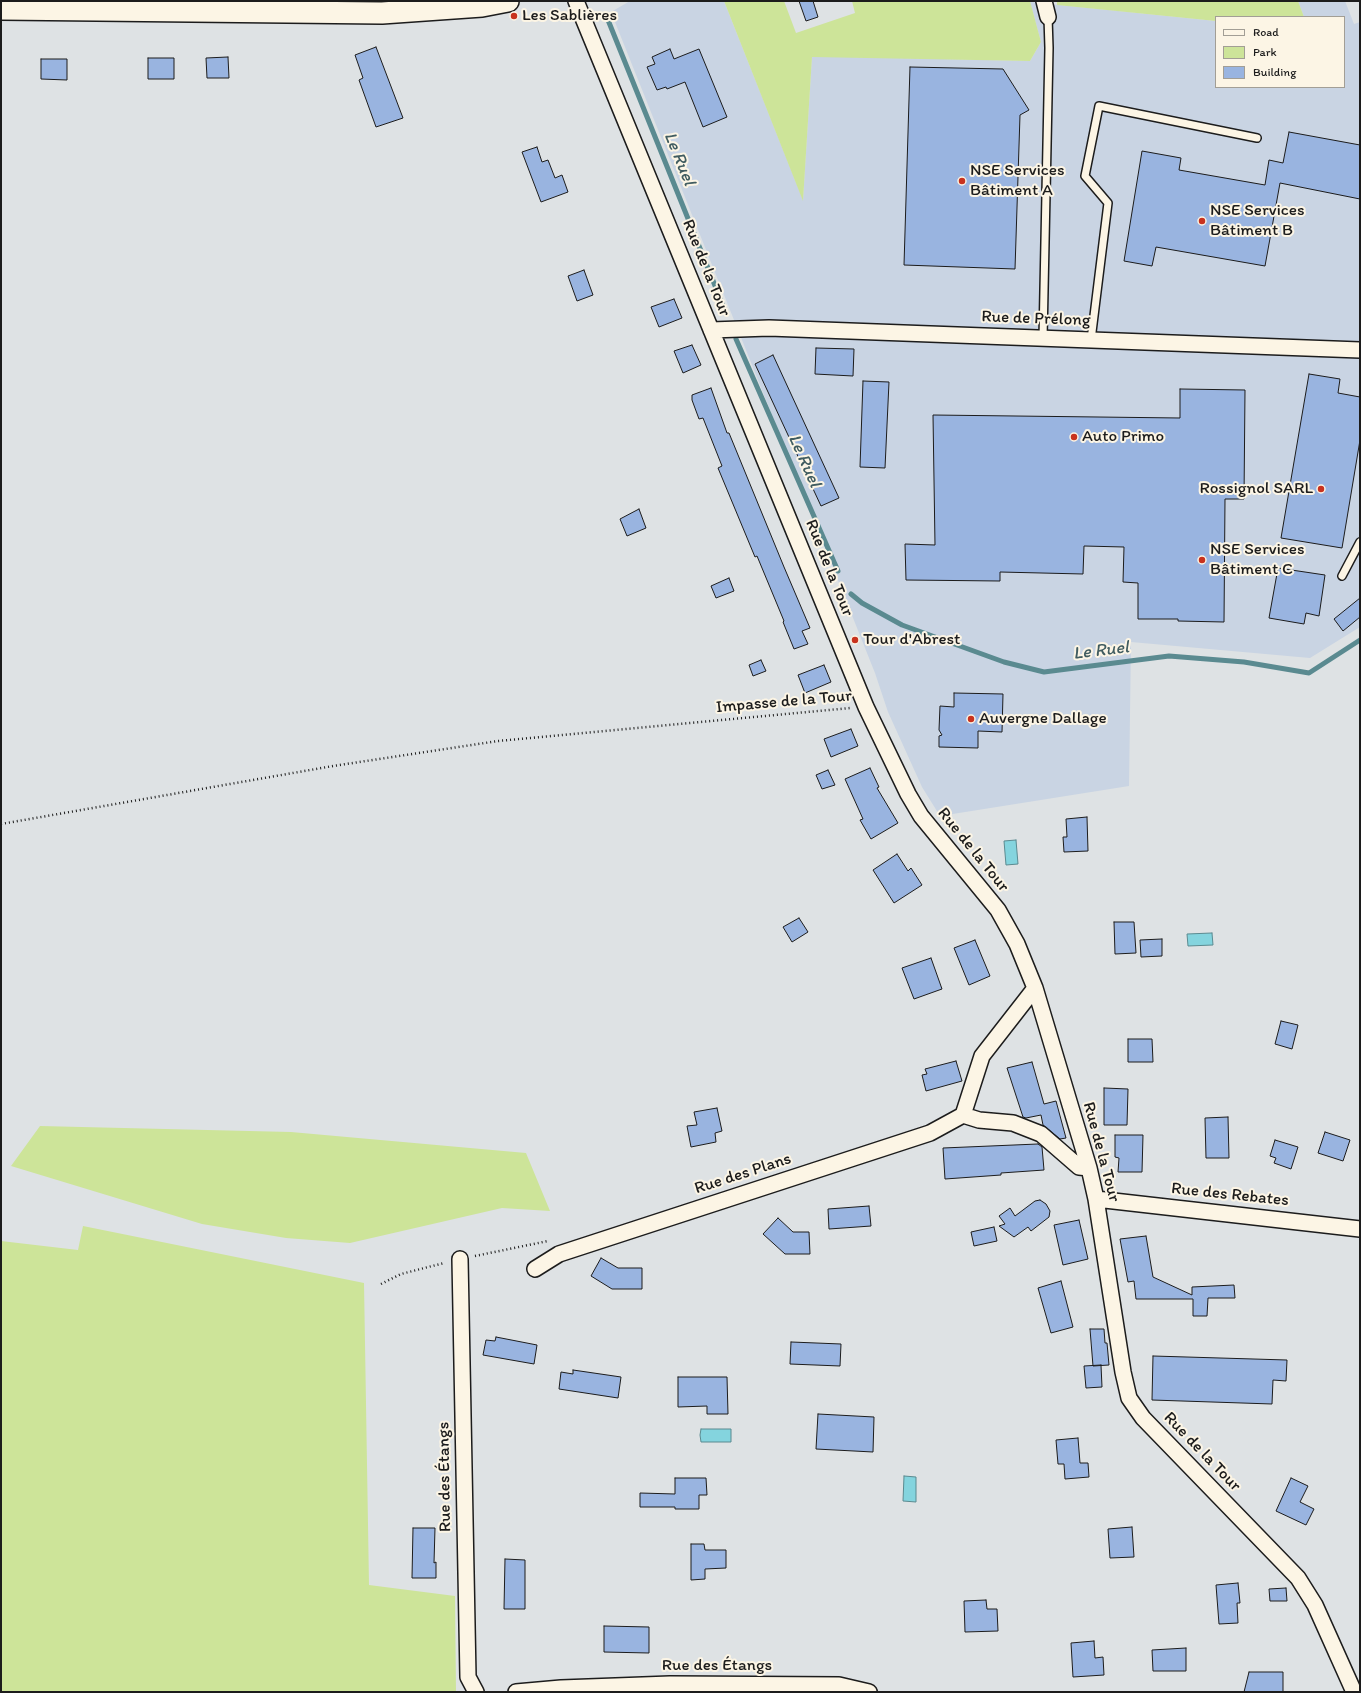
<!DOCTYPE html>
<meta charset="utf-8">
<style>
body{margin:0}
#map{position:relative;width:1361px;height:1693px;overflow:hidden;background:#dee2e4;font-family:Itim,sans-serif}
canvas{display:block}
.frame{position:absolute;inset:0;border:2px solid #1c1c1c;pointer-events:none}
.legend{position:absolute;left:1215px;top:16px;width:130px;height:72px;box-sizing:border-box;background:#fcf5e5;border:1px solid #a29e95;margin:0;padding:5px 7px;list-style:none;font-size:12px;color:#1c1c1c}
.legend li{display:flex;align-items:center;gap:8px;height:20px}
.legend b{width:20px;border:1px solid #a29e95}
</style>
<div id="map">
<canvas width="1361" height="1693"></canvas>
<div class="frame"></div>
<ul class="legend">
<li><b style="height:5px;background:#fcf5e5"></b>Road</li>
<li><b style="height:11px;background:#cde499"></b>Park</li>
<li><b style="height:11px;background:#99b4e0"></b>Building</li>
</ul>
</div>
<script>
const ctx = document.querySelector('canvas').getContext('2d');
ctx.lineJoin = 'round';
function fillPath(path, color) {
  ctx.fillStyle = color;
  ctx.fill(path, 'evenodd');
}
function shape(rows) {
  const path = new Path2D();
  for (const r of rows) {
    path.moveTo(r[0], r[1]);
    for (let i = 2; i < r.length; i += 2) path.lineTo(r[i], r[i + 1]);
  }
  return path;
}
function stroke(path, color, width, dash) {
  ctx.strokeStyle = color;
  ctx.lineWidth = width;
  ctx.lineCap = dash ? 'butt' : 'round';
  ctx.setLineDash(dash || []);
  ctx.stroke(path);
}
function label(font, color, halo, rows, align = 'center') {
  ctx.font = font + ' Itim,sans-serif';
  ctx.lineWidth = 4;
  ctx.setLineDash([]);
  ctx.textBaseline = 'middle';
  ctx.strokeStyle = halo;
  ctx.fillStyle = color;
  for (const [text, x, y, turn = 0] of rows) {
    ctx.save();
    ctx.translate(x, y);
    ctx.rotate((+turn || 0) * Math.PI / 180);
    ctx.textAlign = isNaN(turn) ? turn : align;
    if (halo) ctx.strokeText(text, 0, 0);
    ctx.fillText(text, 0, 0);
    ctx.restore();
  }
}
fillPath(shape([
 [630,1,724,1,803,200,812,56,1030,61,1041,42,1030,2,1216,21,1216,87,1344,87,1344,17,1304,17,1298,1,1345,1,1354,24,1360,22,1360,627,1310,658,1131,642,1129,786,940,816,922,787,888,712,875,673,611,12]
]), '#c9d4e3');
fillPath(shape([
 [724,1,784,1,796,33,855,13,852,1,1030,1,1041,42,1030,61,812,57,803,201],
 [1057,1,1298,1,1304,17,1216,17,1216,21,1057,5],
 [40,1126,291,1132,526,1153,550,1211,502,1208,350,1243,286,1238,202,1224,11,1166],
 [83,1226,364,1283,369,1585,455,1596,456,1692,1,1692,1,1241,78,1250]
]), '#cde499');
const water = shape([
 [1016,840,1018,864,1006,865,1004,841,1016,840],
 [1212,933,1213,945,1188,946,1187,934,1212,933],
 [701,1429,731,1429,731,1442,701,1442,700,1435,701,1429],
 [904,1476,916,1477,916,1502,903,1501,904,1476]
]);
fillPath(water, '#84d4de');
stroke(water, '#5a8a90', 1);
stroke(shape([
 [606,15,726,313],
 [736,339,838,571],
 [851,594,862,603,902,625,1004,662,1044,672,1169,656,1244,662,1309,673,1360,640]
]), '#5a8a90', 5);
const building = shape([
 [799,1,813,1,818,17,806,21,799,1],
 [376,47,403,118,376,127,359,80,363,78,355,55,376,47],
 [670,49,674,59,699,49,727,117,703,127,685,82,667,89,666,87,657,90,647,67,655,64,652,57,670,49],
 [228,57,229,78,207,78,206,58,228,57],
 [148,58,174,58,174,79,148,79,148,58],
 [41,59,67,59,67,80,41,79,41,59],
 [910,67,1003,69,1029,110,1020,115,1015,269,904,265,910,67],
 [1289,132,1360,145,1360,199,1280,183,1265,266,1156,247,1152,266,1124,261,1142,151,1181,158,1179,170,1265,185,1269,160,1283,163,1289,132],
 [537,147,542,162,548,160,555,178,562,175,568,192,541,202,522,152,537,147],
 [584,270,593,295,577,301,568,276,584,270],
 [674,299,682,318,659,327,651,307,674,299],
 [692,345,701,365,683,373,674,351,692,345],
 [816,348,854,349,853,376,815,374,816,348],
 [773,355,839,498,821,506,755,364,773,355],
 [1309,374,1340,379,1338,393,1360,397,1360,440,1342,548,1281,538,1309,374],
 [863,381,889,382,885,468,860,467,863,381],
 [711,388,727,433,729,433,784,567,810,628,802,631,808,644,794,649,783,622,784,621,757,556,755,557,718,468,722,466,703,418,699,419,692,400,692,395,711,388],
 [1180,389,1245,390,1244,499,1225,499,1224,622,1178,621,1178,619,1138,619,1138,583,1123,582,1124,547,1084,546,1083,574,1000,572,1000,581,906,580,905,544,935,545,933,415,1180,418,1180,389],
 [639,509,646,528,627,536,620,519,639,509],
 [1278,568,1325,575,1319,616,1306,613,1304,624,1269,618,1278,568],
 [729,578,734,591,716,598,711,586,729,578],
 [1360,598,1360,617,1343,631,1334,619,1360,598],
 [761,660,766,671,753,676,749,665,761,660],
 [824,665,831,682,805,693,798,675,824,665],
 [954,693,1003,694,1002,732,978,731,978,748,939,747,939,736,942,735,939,730,940,706,954,707,954,693],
 [851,729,858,746,831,757,824,739,851,729],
 [870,768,879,787,877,788,898,823,871,839,860,820,863,819,845,779,870,768],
 [828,770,835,785,822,789,816,775,828,770],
 [1087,817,1088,851,1064,852,1063,837,1067,837,1066,819,1087,817],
 [897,854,908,871,911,868,922,885,894,903,873,870,897,854],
 [799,918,808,932,792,942,783,927,799,918],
 [1114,922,1134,922,1136,953,1115,954,1114,922],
 [1162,939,1162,956,1141,957,1140,940,1162,939],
 [975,940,990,976,969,985,954,948,975,940],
 [931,958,942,989,914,999,902,968,931,958],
 [1281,1021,1298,1025,1292,1049,1275,1044,1281,1021],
 [1128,1039,1152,1039,1153,1062,1128,1062,1128,1039],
 [956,1061,962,1081,926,1091,922,1075,927,1074,925,1069,956,1061],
 [1032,1062,1044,1104,1056,1101,1066,1138,1060,1139,1043,1125,1041,1115,1026,1118,1023,1117,1007,1068,1032,1062],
 [1104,1088,1128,1089,1127,1125,1104,1125,1104,1088],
 [717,1108,722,1131,715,1133,716,1142,691,1147,687,1126,697,1125,694,1112,717,1108],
 [1228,1117,1229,1158,1206,1158,1205,1118,1228,1117],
 [1325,1132,1350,1140,1343,1161,1318,1153,1325,1132],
 [1115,1135,1143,1135,1142,1172,1118,1172,1119,1158,1115,1157,1115,1135],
 [1275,1140,1298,1147,1291,1169,1274,1163,1276,1158,1270,1156,1275,1140],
 [1038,1144,1042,1147,1044,1170,1001,1173,1001,1175,945,1179,943,1148,1038,1144],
 [1040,1200,1046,1204,1050,1211,1049,1217,1031,1231,1028,1227,1014,1237,999,1226,1005,1224,999,1216,1010,1208,1015,1216,1035,1201,1040,1200],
 [869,1206,871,1226,829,1229,828,1209,869,1206],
 [778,1218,793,1232,809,1232,810,1254,785,1254,763,1234,778,1218],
 [1079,1220,1088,1259,1063,1265,1054,1225,1079,1220],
 [994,1227,997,1241,974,1246,971,1232,994,1227],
 [1146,1236,1153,1277,1192,1295,1192,1287,1234,1285,1235,1298,1208,1298,1207,1316,1193,1316,1193,1299,1136,1299,1134,1281,1128,1282,1120,1239,1146,1236],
 [601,1258,618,1268,642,1268,642,1289,612,1289,591,1276,601,1258],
 [1061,1281,1073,1327,1051,1333,1038,1288,1061,1281],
 [1090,1329,1104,1329,1105,1343,1107,1343,1109,1365,1093,1366,1090,1329],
 [496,1337,537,1345,534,1364,483,1355,486,1340,495,1341,496,1337],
 [791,1342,841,1344,840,1366,790,1364,791,1342],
 [1153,1356,1287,1360,1286,1381,1273,1380,1272,1404,1152,1400,1153,1356],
 [1101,1365,1102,1387,1086,1388,1084,1366,1101,1365],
 [573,1370,621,1377,618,1398,559,1389,561,1372,573,1374,573,1370],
 [678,1377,727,1377,728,1414,707,1414,707,1406,678,1407,678,1377],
 [818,1414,874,1417,873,1452,816,1449,818,1414],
 [1078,1438,1080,1463,1088,1463,1089,1477,1065,1479,1064,1464,1058,1464,1056,1440,1078,1438],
 [675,1478,706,1478,707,1495,699,1495,699,1509,675,1509,675,1507,640,1507,640,1493,675,1494,675,1478],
 [1291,1478,1308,1486,1300,1502,1314,1509,1306,1525,1276,1511,1291,1478],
 [1132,1527,1134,1557,1110,1558,1108,1529,1132,1527],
 [413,1528,435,1528,434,1563,436,1562,436,1578,412,1578,413,1528],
 [691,1544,704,1544,705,1550,726,1550,726,1568,705,1569,705,1579,691,1580,691,1544],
 [505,1559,525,1560,525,1609,504,1609,505,1559],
 [1238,1583,1240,1603,1237,1603,1238,1623,1219,1624,1216,1585,1238,1583],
 [1286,1588,1287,1601,1270,1601,1269,1589,1286,1588],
 [986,1600,987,1609,997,1609,998,1631,965,1632,964,1601,986,1600],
 [604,1626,649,1627,649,1653,604,1652,604,1626],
 [1094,1641,1095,1658,1103,1657,1104,1675,1073,1677,1071,1643,1094,1641],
 [1186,1648,1186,1671,1153,1671,1152,1650,1186,1648],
 [1249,1672,1283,1672,1283,1692,1244,1692,1249,1672]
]);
fillPath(building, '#99b4e0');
stroke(building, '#1c1c1c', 1);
const service = shape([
 [1043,338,1049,48,1048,17],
 [1091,340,1108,203,1085,176,1099,106,1257,138],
 [1342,576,1360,542]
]);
const minor = shape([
 [576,1,866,707,908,794,921,816,998,910,1017,944,1035,988,1089,1168,1096,1199,1123,1372,1129,1398,1143,1418,1298,1578,1315,1605,1354,1692],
 [1044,1,1048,17],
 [711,330,769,328,1360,350],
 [1035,988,982,1056,963,1115,979,1120,1013,1123,1041,1134,1079,1167,1089,1168],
 [1096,1199,1360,1229],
 [460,1259,468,1677,476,1692],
 [535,1269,559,1254,930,1133,963,1115],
 [516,1692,561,1688,670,1684,839,1685,869,1692]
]);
const secondary = shape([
 [1,9,382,13,482,6,508,1]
]);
stroke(service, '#1c1c1c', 10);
stroke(minor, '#1c1c1c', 18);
stroke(secondary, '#1c1c1c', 24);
stroke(shape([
 [1,824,333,766,498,741,850,708],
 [475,1256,548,1241],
 [381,1284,401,1274,444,1263]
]), '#1c1c1c', 2.5, [1, 3]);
stroke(service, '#fcf5e5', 7);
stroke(minor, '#fcf5e5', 15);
stroke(secondary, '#fcf5e5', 21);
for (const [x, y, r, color] of [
 [514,16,4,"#c8321e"],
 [962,181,4,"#c8321e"],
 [1202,221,4,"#c8321e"],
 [1074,437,4,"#c8321e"],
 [1321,489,4,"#c8321e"],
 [1202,560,4,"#c8321e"],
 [855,640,4,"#c8321e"],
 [971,719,4,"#c8321e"]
]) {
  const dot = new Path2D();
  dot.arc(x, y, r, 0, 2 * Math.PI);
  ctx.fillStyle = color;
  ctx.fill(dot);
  stroke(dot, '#fcf5e5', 1.5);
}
label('17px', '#1c1c1c', '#fcf5e5', [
 ["Les Sablières",522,16],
 ["NSE Services",970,171],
 ["Bâtiment A",970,191],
 ["NSE Services",1210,211],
 ["Bâtiment B",1210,231],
 ["Auto Primo",1082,437],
 ["Rossignol SARL",1313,489,"right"],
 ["NSE Services",1210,550],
 ["Bâtiment C",1210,570],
 ["Tour d'Abrest",863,640],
 ["Auvergne Dallage",979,719]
], 'left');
label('17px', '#1c1c1c', '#fcf5e5', [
 ["Rue de la Tour",706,268,68],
 ["Rue de Prélong",1036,319,2],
 ["Rue de la Tour",829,568,68],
 ["Impasse de la Tour",784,702,-5],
 ["Rue de la Tour",973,850,51],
 ["Rue de la Tour",1101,1152,75],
 ["Rue des Plans",743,1174,-18],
 ["Rue des Rebates",1230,1195,6],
 ["Rue de la Tour",1202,1452,46],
 ["Rue des Étangs",445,1477,-91],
 ["Rue des Étangs",717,1666]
]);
label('italic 18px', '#405c60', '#fcf5e5', [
 ["Le Ruel",679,159,68],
 ["Le Ruel",804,461,66],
 ["Le Ruel",1101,651,-7]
]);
</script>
